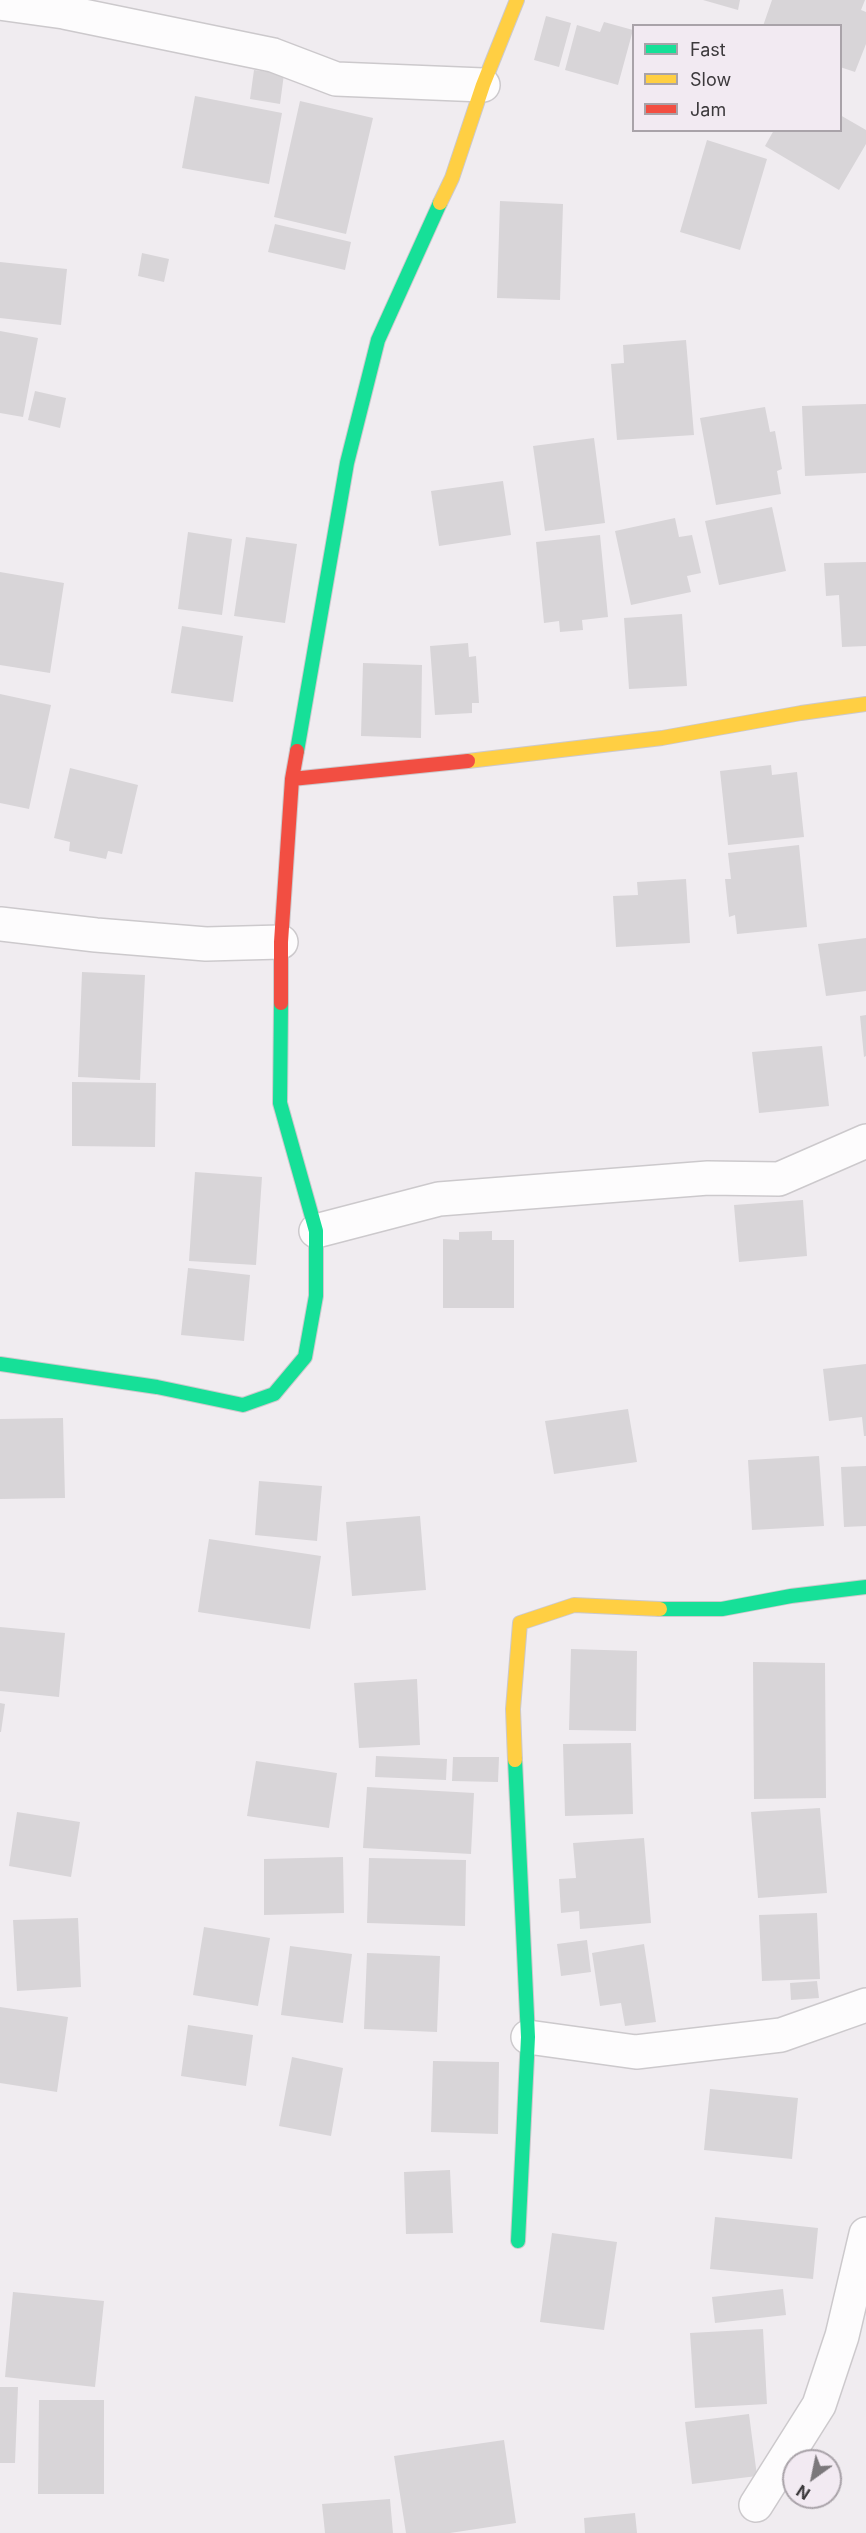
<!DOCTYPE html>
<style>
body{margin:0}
#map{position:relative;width:866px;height:2533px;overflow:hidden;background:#f0ecf0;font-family:Inter,sans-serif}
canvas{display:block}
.legend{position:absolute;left:632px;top:24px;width:210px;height:108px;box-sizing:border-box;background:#f2eaf2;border:2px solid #a9a3a9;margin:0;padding:8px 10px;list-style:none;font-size:18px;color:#3c393c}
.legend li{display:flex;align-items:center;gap:12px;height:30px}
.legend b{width:30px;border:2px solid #a9a3a9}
.north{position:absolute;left:782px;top:2449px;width:60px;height:60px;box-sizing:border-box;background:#f2eaf2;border:2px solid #a9a3a9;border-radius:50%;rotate:213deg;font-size:16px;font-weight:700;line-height:24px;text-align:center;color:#3c393c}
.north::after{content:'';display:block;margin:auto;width:21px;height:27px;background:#7b787b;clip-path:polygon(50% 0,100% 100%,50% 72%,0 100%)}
</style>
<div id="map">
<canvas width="866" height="2533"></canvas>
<ul class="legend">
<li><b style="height:8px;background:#16e098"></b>Fast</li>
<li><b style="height:8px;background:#ffcf43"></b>Slow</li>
<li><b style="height:8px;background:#f24e42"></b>Jam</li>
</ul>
<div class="north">N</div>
</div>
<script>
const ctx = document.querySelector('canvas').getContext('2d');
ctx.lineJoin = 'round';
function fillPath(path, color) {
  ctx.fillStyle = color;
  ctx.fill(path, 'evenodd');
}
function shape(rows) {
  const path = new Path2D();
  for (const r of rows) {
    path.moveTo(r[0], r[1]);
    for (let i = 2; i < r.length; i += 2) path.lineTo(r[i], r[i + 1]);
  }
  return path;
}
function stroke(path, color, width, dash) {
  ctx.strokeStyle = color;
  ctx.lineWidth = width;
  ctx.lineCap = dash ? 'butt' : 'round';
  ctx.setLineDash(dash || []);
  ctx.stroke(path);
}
fillPath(shape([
 [703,0,740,0,738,10],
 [772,0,865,0,861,10,866,12,866,44,855,72,840,67,840,26,763,26],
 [546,16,571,23,559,67,534,60],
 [604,22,633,30,618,85,565,70,577,25,600,32],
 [254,70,284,74,280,104,250,99],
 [195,96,282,113,269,184,182,168],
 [300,101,373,118,346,234,274,217],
 [840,115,866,130,866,144,839,190,765,146,774,130,840,130],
 [707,140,767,159,740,250,680,232],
 [500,201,563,204,560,300,497,298],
 [275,224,351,242,345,270,268,252],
 [142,253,169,259,164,282,138,276],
 [0,262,67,269,61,325,0,318],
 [0,331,38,338,23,417,0,413],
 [686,340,694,435,617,440,611,364,624,363,623,345],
 [35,391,66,398,60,428,28,420],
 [866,404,866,473,805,476,802,406],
 [765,407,770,432,775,431,782,469,777,471,781,494,716,505,700,418],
 [594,438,605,523,545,531,533,446],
 [503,481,511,535,439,546,431,491],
 [772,507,786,571,719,585,705,521],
 [675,518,679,537,692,535,701,573,687,576,691,592,631,605,615,531],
 [188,532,232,539,222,615,178,609],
 [600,535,608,617,582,620,583,630,560,632,559,621,544,623,536,542],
 [246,537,297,544,285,623,234,616],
 [866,562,866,646,842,647,839,595,826,596,824,563],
 [0,572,64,583,50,673,0,665],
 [682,614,687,686,629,689,624,618],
 [182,626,243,636,233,702,171,693],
 [468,643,469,657,476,656,479,703,472,703,472,713,435,715,430,646],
 [363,663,422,665,421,738,361,736],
 [0,694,51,705,29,809,0,803],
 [771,765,772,775,797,772,804,837,728,845,720,771],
 [70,768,138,785,122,854,108,851,106,859,69,851,70,842,54,838],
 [799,845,807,927,737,934,735,915,729,917,725,879,731,879,728,853],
 [686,879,690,943,616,947,613,896,638,895,637,882],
 [866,938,866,991,826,996,818,944],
 [82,972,145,975,140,1080,78,1077],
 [866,1015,866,1056,864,1057,860,1016],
 [822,1046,829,1106,759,1113,752,1052],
 [72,1082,156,1083,155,1147,72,1146],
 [195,1172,262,1177,256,1265,189,1261],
 [803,1200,807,1256,739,1262,734,1205],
 [492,1231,492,1240,514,1240,514,1308,443,1308,443,1239,459,1240,459,1232],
 [188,1268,250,1275,244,1341,181,1335],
 [866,1364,866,1436,864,1436,862,1417,829,1421,823,1369],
 [628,1409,637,1462,554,1474,545,1421],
 [63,1418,65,1498,0,1499,0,1419],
 [819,1456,824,1526,752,1530,748,1460],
 [866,1466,866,1526,844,1527,841,1467],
 [259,1481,322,1486,317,1541,255,1535],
 [420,1516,426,1590,352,1596,346,1522],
 [209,1539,321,1556,310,1629,198,1612],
 [0,1627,65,1633,59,1697,0,1691],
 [571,1649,637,1651,636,1731,569,1730],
 [753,1662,825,1663,826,1798,754,1799],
 [417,1679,420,1745,359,1748,354,1683],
 [0,1703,5,1704,1,1732,0,1732],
 [631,1743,633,1814,565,1816,563,1744],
 [376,1756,447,1759,446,1780,375,1777],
 [453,1757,499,1757,498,1782,452,1781],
 [256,1761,337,1773,329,1828,247,1816],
 [367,1787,474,1793,471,1854,363,1848],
 [820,1808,827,1893,758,1898,751,1812],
 [17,1812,80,1822,71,1877,9,1866],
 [644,1838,651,1923,580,1929,579,1911,561,1913,559,1879,576,1878,573,1843],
 [343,1857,344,1913,264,1915,264,1859],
 [369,1858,466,1860,465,1926,367,1923],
 [817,1913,820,1979,762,1981,759,1915],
 [78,1918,81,1987,17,1991,13,1920],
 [204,1927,270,1938,258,2006,193,1995],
 [587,1940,591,1972,561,1976,557,1944],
 [644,1944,656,2022,625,2026,621,2003,600,2006,592,1953],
 [290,1946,352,1954,343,2023,281,2015],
 [367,1953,440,1956,437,2032,364,2029],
 [817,1981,819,1998,791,2000,790,1983],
 [0,2007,68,2017,57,2092,0,2083],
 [188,2025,253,2035,246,2086,181,2076],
 [292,2057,343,2068,331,2136,279,2126],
 [433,2061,499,2062,498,2134,431,2132],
 [710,2089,798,2098,792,2159,704,2150],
 [450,2170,453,2233,406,2234,404,2172],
 [715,2217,818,2228,813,2279,710,2269],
 [552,2233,617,2242,604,2330,540,2322],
 [783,2289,786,2315,715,2323,712,2297],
 [13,2292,104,2301,95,2387,5,2377],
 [763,2329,767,2404,695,2408,690,2333],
 [0,2387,18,2387,15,2463,0,2463],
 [39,2400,104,2400,104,2494,38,2494],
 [749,2414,757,2476,692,2484,685,2422],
 [504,2440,516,2523,450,2533,406,2533,394,2456],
 [390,2499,393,2533,325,2533,322,2504],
 [635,2513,637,2533,585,2533,584,2518]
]), '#d8d5d8');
const street = shape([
 [0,3,64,12,273,55,336,79,483,85],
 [0,924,96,935,206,944,281,942],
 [316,1231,439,1199,708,1178,779,1179,866,1141],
 [528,2037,636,2052,781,2035,866,2005],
 [756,2505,819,2405,842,2336,866,2234]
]);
const fast = shape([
 [297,751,347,463,378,340,440,203],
 [0,1364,157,1387,243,1405,274,1394,305,1357,316,1296,316,1231,280,1103,281,1003],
 [660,1609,722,1609,791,1596,866,1587],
 [515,1760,528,2037,518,2241]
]);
const slow = shape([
 [440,203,452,178,483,85,517,0],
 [468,761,662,738,801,713,866,704],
 [515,1760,513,1709,520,1623,574,1605,660,1609]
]);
const jam = shape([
 [292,779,468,761],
 [281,1003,281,942,292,779,297,751]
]);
stroke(street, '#ccc9cc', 36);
stroke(fast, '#ccc9cc', 16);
stroke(slow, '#ccc9cc', 16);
stroke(jam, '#ccc9cc', 16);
stroke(street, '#fdfcfd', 33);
stroke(fast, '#16e098', 14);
stroke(slow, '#ffcf43', 14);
stroke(jam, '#f24e42', 14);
</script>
